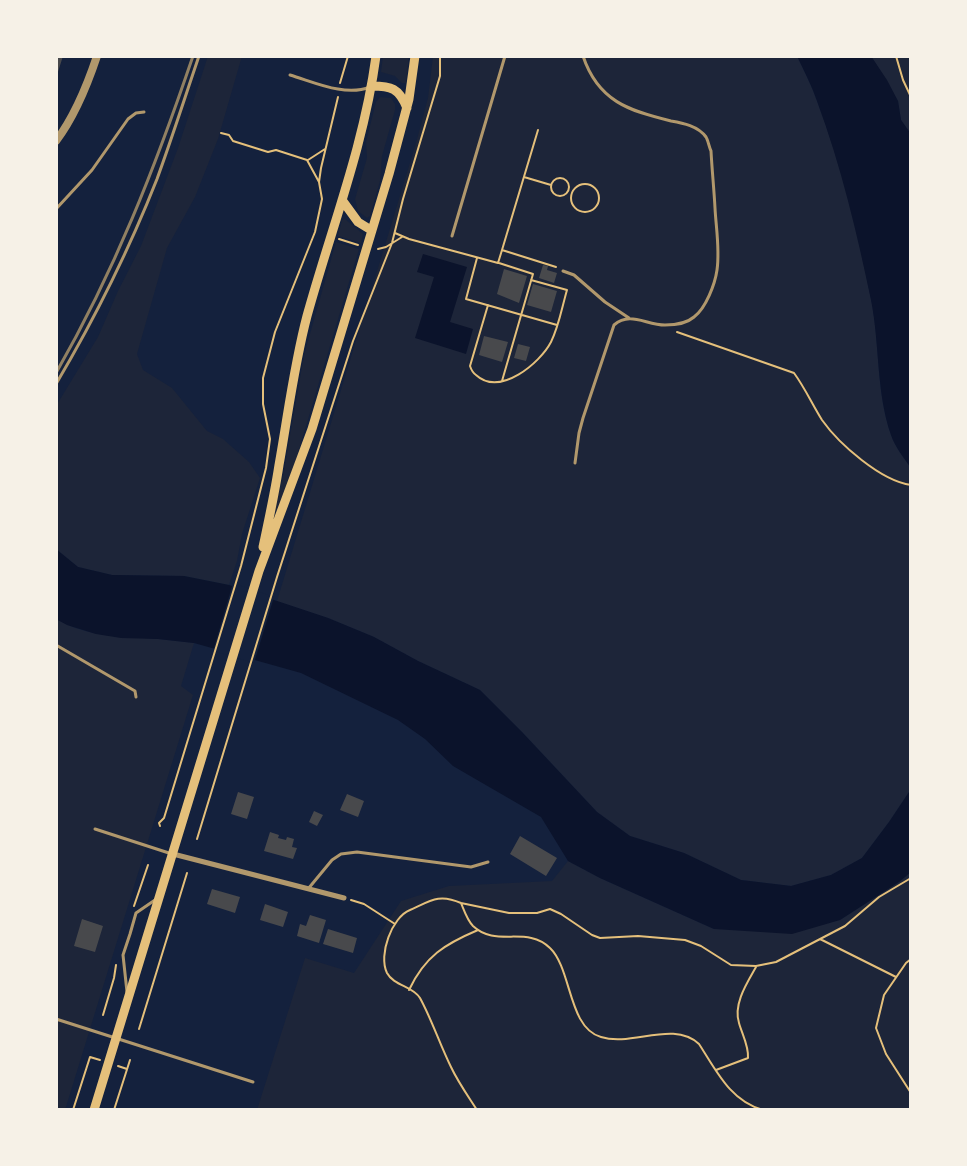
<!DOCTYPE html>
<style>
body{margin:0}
#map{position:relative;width:967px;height:1166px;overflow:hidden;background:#14213d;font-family:Commissioner,sans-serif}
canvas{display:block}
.frame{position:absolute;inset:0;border:58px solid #f6f1e7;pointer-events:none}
</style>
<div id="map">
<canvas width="967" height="1166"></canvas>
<div class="frame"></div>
</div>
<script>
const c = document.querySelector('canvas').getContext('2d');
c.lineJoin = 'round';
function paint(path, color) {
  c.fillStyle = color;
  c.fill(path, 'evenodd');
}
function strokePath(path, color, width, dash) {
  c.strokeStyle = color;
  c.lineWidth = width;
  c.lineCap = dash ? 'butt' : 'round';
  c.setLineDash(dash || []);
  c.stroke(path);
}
paint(new Path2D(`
 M208 56H242L218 139 195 197 167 248 137 354 143 370 172 388 207 431 223 439 249 462 260 478 242 534 237 561 229 585 184 576 112 575 78 567 56 549V406L98 337 118 291 141 246 178 148Z
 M383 56H409L406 83H402L395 76 381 72Z
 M433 56H797C804 71 812 86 817 101 842 167 859 235 872 304 880 348 876 392 891 435 895 447 904 458 911 468V789L889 822 862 858 831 875 791 886 741 880 684 853 630 836 597 812 522 732 480 690 418 661 374 637 328 618 277 601 416 143 428 98Z
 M871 56H911V134L901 120 898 101Z
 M380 97 391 98 395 104V110L382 156 380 181 370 216 367 218 358 211 355 199 367 158 366 142 376 102Z
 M345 219 363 234 361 243 338 236 342 220Z
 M336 242 359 249 294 466 270 528 283 476 304 355Z
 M56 619C90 638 121 636 159 639 170 640 182 642 194 643L181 686 193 695 65 1110H56Z
 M568 861 600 878 714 929 840 920 899 882 911 872V1110H257L305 958 354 973 401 901 449 886 552 881Z`), '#1d2539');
paint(new Path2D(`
 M797 56H871L887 80 898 101 901 120 911 134V468C904 458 895 447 891 435 876 391 880 345 871 300 857 233 841 166 817 101 812 86 804 71 797 56Z
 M423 254 467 267 450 322 473 329 466 354 415 338 434 277 417 272Z
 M56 549 78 567 112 575 184 576 229 585 328 618 374 637 418 661 480 690 522 732 597 812 630 836 684 853 741 880 791 886 831 875 862 858 889 822 911 789V872L899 882 840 920 792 934 714 929 600 878 568 861 541 817 453 766 425 739 398 720 301 673 194 643 158 639 121 638 96 634 67 625 56 619Z`), '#0b132b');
paint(new Path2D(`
 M233 583 274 597 254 663 213 651Z`), '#14213d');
paint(new Path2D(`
 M56 56H63L57 75H56Z
 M543 265 548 266 547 270 557 273 554 283 539 278Z
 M504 269 527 276 519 303 497 294Z
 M533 284 557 291 551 312 527 305Z
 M484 336 508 342 502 362 479 355Z
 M518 344 530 347 526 361 514 358Z
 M238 792 254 797 247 819 231 814Z
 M347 794 364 801 358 817 340 810Z
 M314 811 323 815 317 826 309 822Z
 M270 832 279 835 278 838 286 840 287 837 294 839 292 847 297 848 293 859 264 851Z
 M520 836 557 858 546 876 510 854Z
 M212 889 240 897 235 913 207 904Z
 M265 904 288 912 283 927 260 920Z
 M310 915 326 920 319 943 297 936 300 924 306 926Z
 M82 919 103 926 95 952 74 946Z
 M328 929 357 938 353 953 323 944Z`), '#48494c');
strokePath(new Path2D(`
 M896 56 903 80 911 97
 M340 83 348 56
 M221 133 229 135 233 141 268 152 276 150 307 160 319 182
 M308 160 325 149
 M524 177 551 185
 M551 187a9 9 0 1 1 18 0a9 9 0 1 1-18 0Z
 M571 198a14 14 0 1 1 28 0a14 14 0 1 1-28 0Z
 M395 233 409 239 498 263 502 250 556 267
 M339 239 358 245
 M378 249 386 247 402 237
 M502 250 538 130
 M477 258 466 299 557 325
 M499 263 533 274 502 381
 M488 305 470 366C471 369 473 373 476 375 500 397 540 363 551 342 559 326 562 307 567 290L531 280
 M677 332 794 373C805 388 812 404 822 420 839 444 881 481 911 485
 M160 826 159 823 164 818 241 566 266 468 270 439 263 404V378L275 332 315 232 322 199 319 182 321 168 338 97
 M197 839 277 577 353 341 392 243 403 199 440 76V56
 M351 900 364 904 395 924
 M461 903 509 913H537L550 909 561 914 592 935 600 938 638 936 685 940 701 946 731 965 756 966 776 962 845 926 879 897 911 878
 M134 906 148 865
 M820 939 896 977
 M911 959 906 963 884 995 876 1028 886 1054 911 1093
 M409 990C425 956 445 944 478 930
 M103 1015 114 978 116 965
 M139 1029 187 873
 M118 1066 127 1069
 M716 1070 748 1058C749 1046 742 1034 739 1023 733 1004 747 983 756 967
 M73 1110 90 1057 100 1060
 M114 1110 130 1060
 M477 1110C468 1096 458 1082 451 1067 440 1045 432 1020 420 998 413 986 394 986 387 973 378 955 392 917 410 910 430 901 439 893 461 903 464 910 467 920 473 926 496 948 527 925 550 948 572 969 568 1028 601 1037 632 1047 673 1020 699 1044 716 1070 730 1101 763 1110`), '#e5c07b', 2);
strokePath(new Path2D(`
 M290 75C314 82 345 97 370 87
 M56 209 92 170 128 119 136 113 144 112
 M452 236 505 56
 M563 271 574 275 605 302 629 318
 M56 384C95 318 129 250 157 179 172 138 185 97 199 56
 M575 463 579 433 583 418 614 325C630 311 646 325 665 325 675 325 686 324 694 317 706 308 715 284 717 270 720 249 716 228 715 208 714 189 712 170 711 151 709 147 708 140 706 137 698 126 683 123 671 121 629 111 598 101 583 56
 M56 645 135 691 136 697
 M95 829 172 854
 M308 889 332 860 341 854 357 852 471 867 488 862
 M127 992 123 955 130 934 136 913 155 900
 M56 1019 253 1082`), '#b1986c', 3);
strokePath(new Path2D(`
 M173 854 344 898`), '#b1986c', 5);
strokePath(new Path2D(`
 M56 141C75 116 87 86 97 56`), '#b1986c', 8);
strokePath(new Path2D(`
 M372 86C391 86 399 88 407 108
 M342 200 358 222 371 230
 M263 547C269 519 275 492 279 465 288 415 294 365 307 316 331 229 364 146 376 56
 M94 1110 259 571 312 429 389 174 409 99 415 56`), '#e5c07b', 9);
strokePath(new Path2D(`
 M56 373C115 270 155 168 193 56`), '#918062', 3);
</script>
